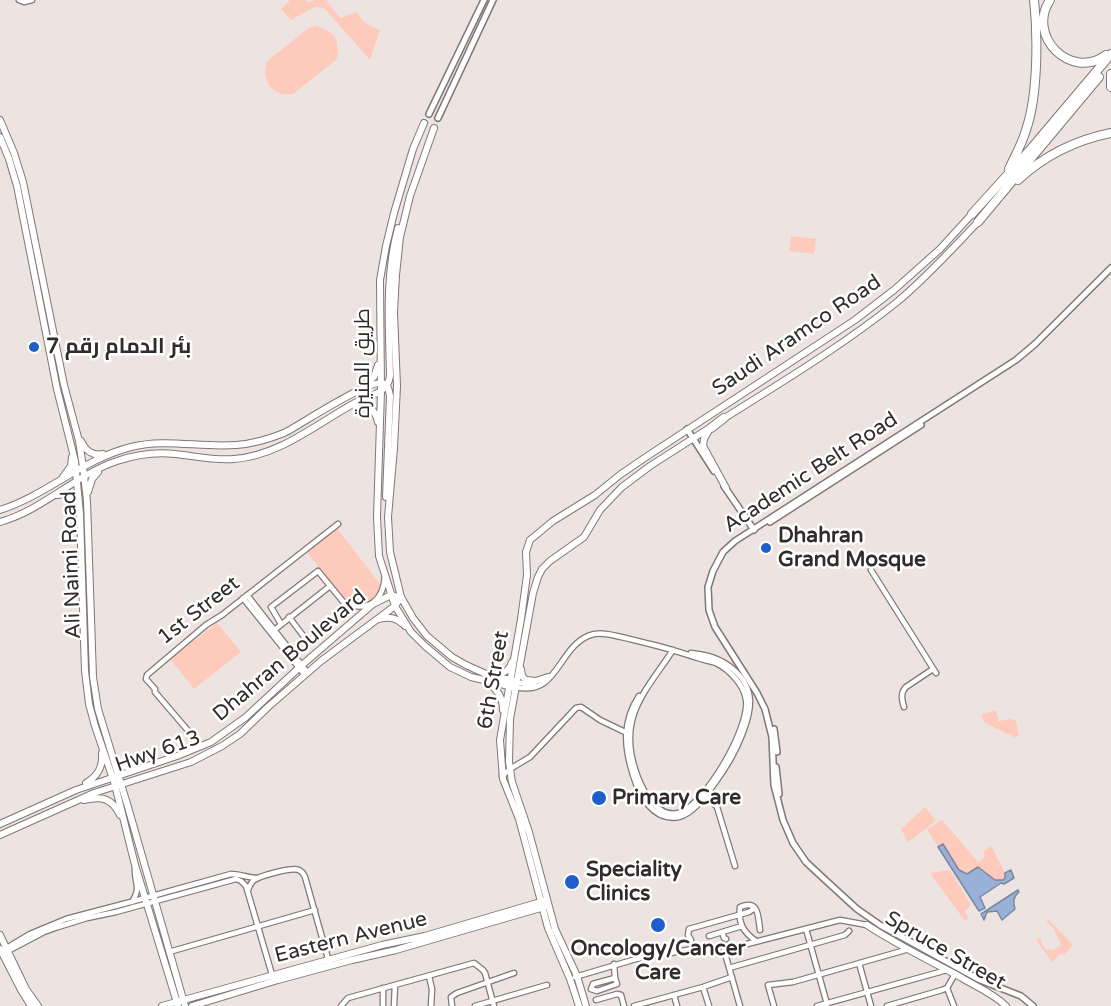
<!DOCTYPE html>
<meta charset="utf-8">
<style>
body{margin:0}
canvas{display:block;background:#ede4e2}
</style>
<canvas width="1111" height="1006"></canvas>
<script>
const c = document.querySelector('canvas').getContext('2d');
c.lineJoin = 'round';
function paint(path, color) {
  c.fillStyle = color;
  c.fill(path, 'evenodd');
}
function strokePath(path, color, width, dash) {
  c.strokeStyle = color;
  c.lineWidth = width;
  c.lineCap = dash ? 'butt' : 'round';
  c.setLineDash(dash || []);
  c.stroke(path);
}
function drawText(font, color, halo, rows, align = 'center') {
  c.font = font + ' "Varela Round",Cairo,sans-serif';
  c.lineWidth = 5;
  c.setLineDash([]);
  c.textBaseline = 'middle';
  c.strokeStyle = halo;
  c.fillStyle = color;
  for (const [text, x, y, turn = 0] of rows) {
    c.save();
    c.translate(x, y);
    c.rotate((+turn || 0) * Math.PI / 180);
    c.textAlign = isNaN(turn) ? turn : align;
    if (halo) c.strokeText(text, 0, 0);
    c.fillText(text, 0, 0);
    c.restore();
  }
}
paint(new Path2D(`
 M290 0H305L309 2 314 0H326L340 18 356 12 365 23 380 30 370 60 324 8 315 7 291 20 281 9Z
 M316 26 325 29 333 34 337 42 338 56 336 60 293 94C273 98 260 80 267 61L310 27Z
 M791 236 816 239 814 254 789 251Z
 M337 528 380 584C378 594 369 605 358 605 354 605 351 604 347 603L307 552Z
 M217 623 241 652 194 689 170 659Z
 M996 710 999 721 1011 719 1016 721 1019 736 1014 737 985 723 981 716 982 714Z
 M925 807 936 821 908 842 901 829Z
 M942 820 978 862 985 857 983 852 991 846 1005 873V878L1003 880H995L978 867 967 874 959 870 943 844 938 847 927 829Z
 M950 870 971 905 965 911 968 918 965 921 930 873Z
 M1048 919 1073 945 1064 955 1061 953 1052 962 1036 940 1039 938 1041 940 1042 944 1046 950 1050 949 1054 951 1056 948 1059 947 1061 944 1053 928 1047 922Z`), '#fecabc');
const water = new Path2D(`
 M943 844 959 870 967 874 978 867 995 880H1003L1005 878V873L1011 870 1014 878 1004 884 1001 883 980 897 985 908 979 911 938 847Z
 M1018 890 1019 892C1013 897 1013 902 1015 909L1002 920 997 911 987 912 984 920 981 914Z`);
paint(water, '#99b0d7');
strokePath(water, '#7988a3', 1.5);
const minor = new Path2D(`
 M19 0 24 2 32 0
 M871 570 936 673
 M247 595 307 672
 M243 598 304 674
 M345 604C369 612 383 601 385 576
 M289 617 308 642 346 611 345 604
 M281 624 271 607 318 571 345 604
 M273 631 330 586
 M517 682 526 684 534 683
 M516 687C557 697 558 649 588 636 594 633 600 633 606 634 621 636 636 641 650 644 667 648 682 653 698 658 704 660 710 661 716 663 730 670 744 685 746 700 750 727 705 806 678 813 665 816 655 807 648 797 642 788 638 779 635 769 618 716 646 691 673 650
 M639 696C622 722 624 747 633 775 639 795 653 822 679 817 694 813 706 795 715 783 726 768 735 753 742 735 752 710 756 689 733 669 720 658 707 655 691 653
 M904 707C902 700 900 693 906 687L933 669
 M196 740 155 692V689L146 679 147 675 206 625 222 615 338 524
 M502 776 510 769 530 757 576 708 581 707 600 720 627 733
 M705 795 717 807 735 866
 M248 890C250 886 250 884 253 881 258 876 292 867 299 870 303 872 303 873 305 877L329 962
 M132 902C142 886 134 884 135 868
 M806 929 827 1004
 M722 932 724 938 726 939
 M709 936 742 926
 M756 941C743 932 738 923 740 907 759 899 758 916 760 930
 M5 949 30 934 66 919 127 903 231 874C240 874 248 878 258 878
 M691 950V940L688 935 689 929 749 912 755 908
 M6 952 44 932 58 927 87 918 116 912 236 879 241 881 246 886 273 978
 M169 952 315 910
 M859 963 871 1006
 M614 964 615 978 617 984 597 991 591 989 593 984 615 978
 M729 968 845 935 849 931
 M429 976 432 989 431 1006
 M575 977 636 959 710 946
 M703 987 709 1006
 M947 988 954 1006
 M674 995 677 1006
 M596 1000 617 994 621 995 624 1006
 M341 1006 348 998 474 963 483 970 485 973 494 1006
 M383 1006V988
 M394 1006 395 985
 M452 1006 451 997 457 993 514 973
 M475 1006 547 985
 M634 1006 703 987 732 977
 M740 1006 724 950 840 920 867 925
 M774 1006 768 985 793 982 909 949
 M817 1006 947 970
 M887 1006 942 990 947 988 955 974`);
const tertiary = new Path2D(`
 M429 114 484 0
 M438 118 493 0
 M687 429 714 471
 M724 486 754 530
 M770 522 921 425
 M774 729 777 752
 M776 767 779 794
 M1033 1006 1021 996 980 980 880 925 857 909 821 876 806 862 793 843 783 820 774 785 772 737 765 709 757 693 715 627 709 610 708 587 713 571 723 552 735 541 1016 360 1035 344 1111 268`);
const secondary = new Path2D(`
 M0 120 14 153 23 182 64 385 79 441 83 467 87 501 93 677 98 709 128 807 185 1006
 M424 123 413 149 394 213 386 246 380 280 381 391 377 517 379 556 395 606 411 632 425 646 450 667 471 677 513 687
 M434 128 410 196 400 237 396 275 394 313 397 386 394 448 388 517 390 552 401 597 413 618 427 636 452 657 466 665 488 675 514 681
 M0 137 9 159 17 186 57 389 75 461 80 514 85 671 89 704 95 726 115 785 135 865 178 1006
 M364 385 374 377 378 365
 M354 405C367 402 375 409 378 422
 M723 419C782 382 842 346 897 302 926 278 952 249 978 222
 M709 430 704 439 703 446 726 488
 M81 441C86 451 92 456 103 454
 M63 477 71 466 72 457
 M88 492 92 479 98 472
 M57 495C67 493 74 497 77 506
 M0 510C47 495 83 459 131 447 166 438 200 448 236 445 252 444 269 439 284 433 299 426 374 375 385 384 389 387 389 392 390 396L386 497
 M0 522C43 510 75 475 117 461 135 455 156 452 175 454 195 456 215 461 234 459 278 456 315 425 353 404 367 396 388 394 390 376 389 326 385 276 398 228
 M379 619C390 616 397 618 405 626
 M521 669 522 676 526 680 536 681 548 677
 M495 674C504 674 509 671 512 662
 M489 683C498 691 503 698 503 710
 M114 760 121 766 134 768
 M86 783C98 776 103 767 102 753
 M84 800C102 796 112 798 120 815
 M0 824 76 790 177 756 211 742 246 717 302 665 373 604 391 595 395 596
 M0 835 94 793 191 762 222 746 240 734 268 707 321 661 395 606 401 597
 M867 925C897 945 931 961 962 978 977 987 994 994 1006 1006
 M0 935 26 989 38 1006
 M0 949 21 990 31 1006
 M162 1006 382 945 425 936 544 901
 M192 1006 278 980 352 960 396 950 544 907
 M579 1006 570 979 548 928 519 819 503 779 500 740 521 619 527 575 526 552 530 540 553 521 595 495 621 474 649 455 855 320 894 290 940 249 972 214
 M586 1006 577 976 555 929 529 832 512 782 509 762 510 719 533 593 538 577 542 569 550 561 584 537 600 510 622 487 650 466 714 425`);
const motorway = new Path2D(`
 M1050 0C1026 36 1071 81 1106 55
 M1111 74V87
 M1009 169C1015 156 1022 144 1026 130 1038 96 1038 36 1034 0
 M1018 180C1044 156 1076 140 1111 133
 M972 214 1029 151 1111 54
 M978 222 1099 77
 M711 428 724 418`);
strokePath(minor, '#807876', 7);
strokePath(tertiary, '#807876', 8);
strokePath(secondary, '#807876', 8);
strokePath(motorway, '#807876', 10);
strokePath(minor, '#fff', 4.5);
strokePath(tertiary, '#fff', 5);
strokePath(secondary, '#fff', 6);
strokePath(motorway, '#fff', 8);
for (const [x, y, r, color] of [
 [34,347,6,"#205eca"],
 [766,548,6,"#205eca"],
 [599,798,8,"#205eca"],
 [572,882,8,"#205eca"],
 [658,925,8,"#205eca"]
]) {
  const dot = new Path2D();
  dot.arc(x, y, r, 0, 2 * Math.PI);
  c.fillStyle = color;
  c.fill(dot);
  strokePath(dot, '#fff', 2);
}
drawText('21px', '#2f2c2b', '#fff', [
 ["Saudi Aramco Road",797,336,-34],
 ["طريق المنيرة",363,363,-90],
 ["Academic Belt Road",811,473,-33],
 ["Ali Naimi Road",72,565,-92],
 ["1st Street",199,611,-38],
 ["Dhahran Boulevard",290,656,-40],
 ["6th Street",494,680,-80],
 ["Hwy 613",158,752,-19],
 ["Eastern Avenue",351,938,-14],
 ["Spruce Street",945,951,30]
]);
drawText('bold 21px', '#2f2c2b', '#fff', [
 ["بئر الدمام رقم 7",46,347],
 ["Dhahran",778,536],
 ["Grand Mosque",778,560],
 ["Primary Care",612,798],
 ["Speciality",586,870],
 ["Clinics",586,894],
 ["Oncology/Cancer",658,949,"center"],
 ["Care",658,973,"center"]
], 'left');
</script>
